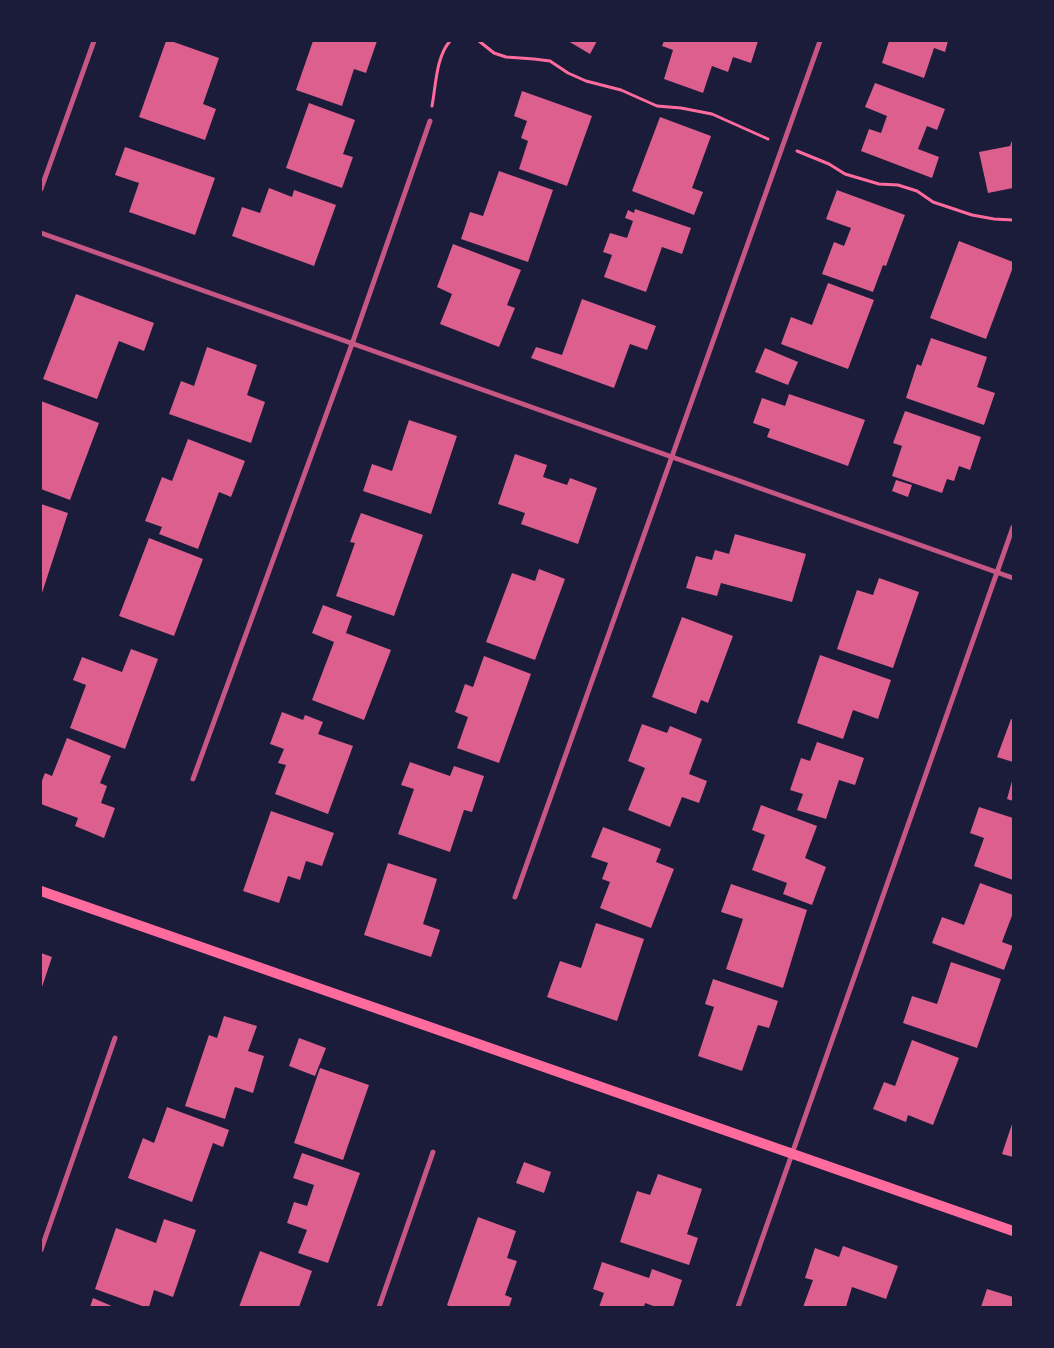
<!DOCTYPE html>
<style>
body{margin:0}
#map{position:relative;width:1054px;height:1348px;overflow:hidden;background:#1b1b3a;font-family:Cabin,sans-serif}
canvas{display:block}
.frame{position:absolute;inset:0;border:42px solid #1b1b3a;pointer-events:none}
</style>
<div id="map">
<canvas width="1054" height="1348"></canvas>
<div class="frame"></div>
</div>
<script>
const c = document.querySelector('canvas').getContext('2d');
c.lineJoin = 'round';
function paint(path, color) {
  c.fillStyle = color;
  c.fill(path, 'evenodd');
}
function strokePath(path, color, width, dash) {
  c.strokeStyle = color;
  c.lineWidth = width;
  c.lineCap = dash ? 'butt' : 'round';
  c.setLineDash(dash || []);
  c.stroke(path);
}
paint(new Path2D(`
 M166 41H171L219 58 203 104 216 109 205 140 139 117Z
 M313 41H377L366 73 354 69 342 106 296 90Z
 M568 41H597L590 54Z
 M664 41H758L751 63 733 57 728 72 712 66 703 93 664 79 673 50 662 46Z
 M889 41H948L945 52 934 48 924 78 882 63Z
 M875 83 945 109 937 130 927 126 918 149 939 157 932 178 861 151 869 129 881 133 887 116 865 107Z
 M522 91 592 116 567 186 519 169 528 141 521 138 527 121 514 116Z
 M309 103 355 120 343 154 353 157 342 188 286 168Z
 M660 117 711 136 692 188 703 192 694 215 632 191Z
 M1013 138V188L988 193 979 152 1010 146Z
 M125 147 215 178 195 235 129 212 139 183 115 175Z
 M499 171 553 190 528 262 461 239 470 212 483 216Z
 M269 188 292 197 294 190 336 205 314 266 232 236 242 207 260 213Z
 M837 190 905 215 886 266 883 265 873 292 822 274 834 242 844 246 851 228 826 219Z
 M635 209 691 228 682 254 662 247 646 292 604 277 612 255 603 252 610 233 627 238 633 221 625 218 628 210 634 213Z
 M959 241 1013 262V267L986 339 930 318Z
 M453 244 521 270 507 305 515 308 499 347 440 324 452 294 437 287Z
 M828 283 874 300 848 369 781 344 791 317 812 325Z
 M76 294 154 323 144 351 119 341 97 399 43 379Z
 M582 299 656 326 647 350 630 344 614 388 531 358 536 347 562 355Z
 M931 338 987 357 977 387 995 393 984 425 906 398 917 364 921 366Z
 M207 347 257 365 247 395 265 402 251 443 169 414 181 381 194 386Z
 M765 348 798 362 788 385 755 372Z
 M789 394 865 420 848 466 767 437 770 429 753 423 762 398 785 406Z
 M41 401 99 423 70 500 41 489Z
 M905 411 981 437 970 470 959 466 954 481 947 479 942 493 892 476 902 446 893 443Z
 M409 420 457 436 431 514 363 491 372 464 392 471Z
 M188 439 245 461 231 497 219 492 198 549 159 534 162 527 145 521 162 477 172 481Z
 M515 454 547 465 543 477 567 485 570 478 597 488 578 544 521 524 525 513 498 504Z
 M896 480 912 485 908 497 892 491Z
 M41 504 68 513 42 593H41Z
 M361 513 423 535 394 616 336 596 355 543 350 542Z
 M735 534 806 554 792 602 721 583 717 596 686 588 696 556 712 560 715 550 729 554Z
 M149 538 203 559 174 636 119 616Z
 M539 569 565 579 535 660 486 642 512 573 535 581Z
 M879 578 919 592 893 668 837 649 857 590 873 595Z
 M323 605 352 616 346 633 391 650 364 720 312 700 334 642 312 633Z
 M682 617 733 636 708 703 701 700 696 714 652 697Z
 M131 649 158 659 125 749 70 728 86 685 73 680 82 657 122 672Z
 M820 655 891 680 878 719 853 710 843 739 797 723Z
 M484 656 531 674 499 763 457 748 468 717 455 712 465 684 473 687Z
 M282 712 303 720 305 715 323 722 318 734 353 746 328 814 275 794 286 765 278 763 284 749 270 744Z
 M1011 719 1013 720V762L997 757Z
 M642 724 667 733 670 726 702 739 689 774 707 781 699 803 682 797 670 827 628 810 645 768 628 761Z
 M67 738 111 756 100 783 107 786 101 803 115 808 104 838 75 826 78 818 41 804V783L45 773 52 776Z
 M817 742 864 758 855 785 839 780 826 819 797 810 803 794 790 790 801 758 810 761Z
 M410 762 450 776 454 766 484 776 472 812 464 810 450 852 398 834 414 789 401 785Z
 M1012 781H1013V801L1007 799Z
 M761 805 817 826 805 858 826 867 812 905 783 894 787 883 752 870 765 835 752 830Z
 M979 807 1013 818V880L974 866 984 838 970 833Z
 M271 811 334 833 322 866 306 861 300 880 288 876 279 903 243 891Z
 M603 827 661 849 656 862 674 869 651 928 600 908 610 882 602 879 608 863 591 857Z
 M388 863 437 879 423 924 440 930 431 957 364 935Z
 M980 883 1013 895V913L1002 942 1013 946 1004 970 932 943 942 917 964 925Z
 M731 884 807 910 783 988 726 969 743 919 721 912Z
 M596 923 644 939 617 1021 547 997 560 961 581 968Z
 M41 953 52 957 42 987H41Z
 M951 962 1001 979 977 1048 903 1023 912 996 937 1004Z
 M713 979 778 1001 769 1028 758 1025 742 1071 698 1056 714 1007 705 1004Z
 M224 1016 257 1026 248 1051 264 1056 253 1093 235 1087 225 1119 185 1106 209 1035 217 1038Z
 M299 1038 326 1048 315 1076 289 1066Z
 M912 1040 959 1058 933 1125 908 1115 906 1122 873 1109 884 1082 895 1086Z
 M320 1068 369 1085 343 1160 294 1143Z
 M167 1107 229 1130 223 1147 213 1143 192 1202 128 1178 143 1138 154 1143Z
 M1012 1124H1013V1157L1002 1154Z
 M302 1153 360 1173 328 1263 298 1253 307 1230 287 1223 294 1202 307 1206 314 1185 293 1178Z
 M524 1162 551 1172 544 1193 516 1183Z
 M658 1174 702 1189 687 1234 698 1238 689 1265 620 1242 637 1191 650 1195Z
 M478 1217 516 1231 507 1258 517 1261 505 1295 512 1298 509 1307H451L447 1305Z
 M164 1219 196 1230 173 1297 154 1290 149 1307H145L95 1289 116 1228 156 1243Z
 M843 1246 898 1266 886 1299 852 1287 846 1307H803L813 1280 805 1278 815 1248 839 1257Z
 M260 1251 312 1271 299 1307H239Z
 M602 1262 649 1278 652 1269 682 1280 673 1307H656L645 1303 644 1307H599L604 1293 593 1289Z
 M987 1289 1013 1297V1307H981Z
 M93 1298 114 1307H90Z`), '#dd5f8e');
strokePath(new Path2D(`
 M479 41 494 53 506 57 534 59 550 61 568 73 586 81 621 90 657 106 681 108 712 114 768 139
 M432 106C436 85 436 57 450 41
 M797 151 829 164 845 174 879 184 898 185 917 191 933 202 972 215 994 219 1013 220`), '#ff6b9d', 3);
strokePath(new Path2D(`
 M41 189 94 41
 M41 233 1013 578
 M193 779 352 344 430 121
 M515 897 820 41
 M41 1250 115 1038
 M379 1307 433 1152
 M738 1307 1013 527`), '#c65784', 5);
strokePath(new Path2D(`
 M41 891 1013 1231`), '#ff6b9d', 10);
</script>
